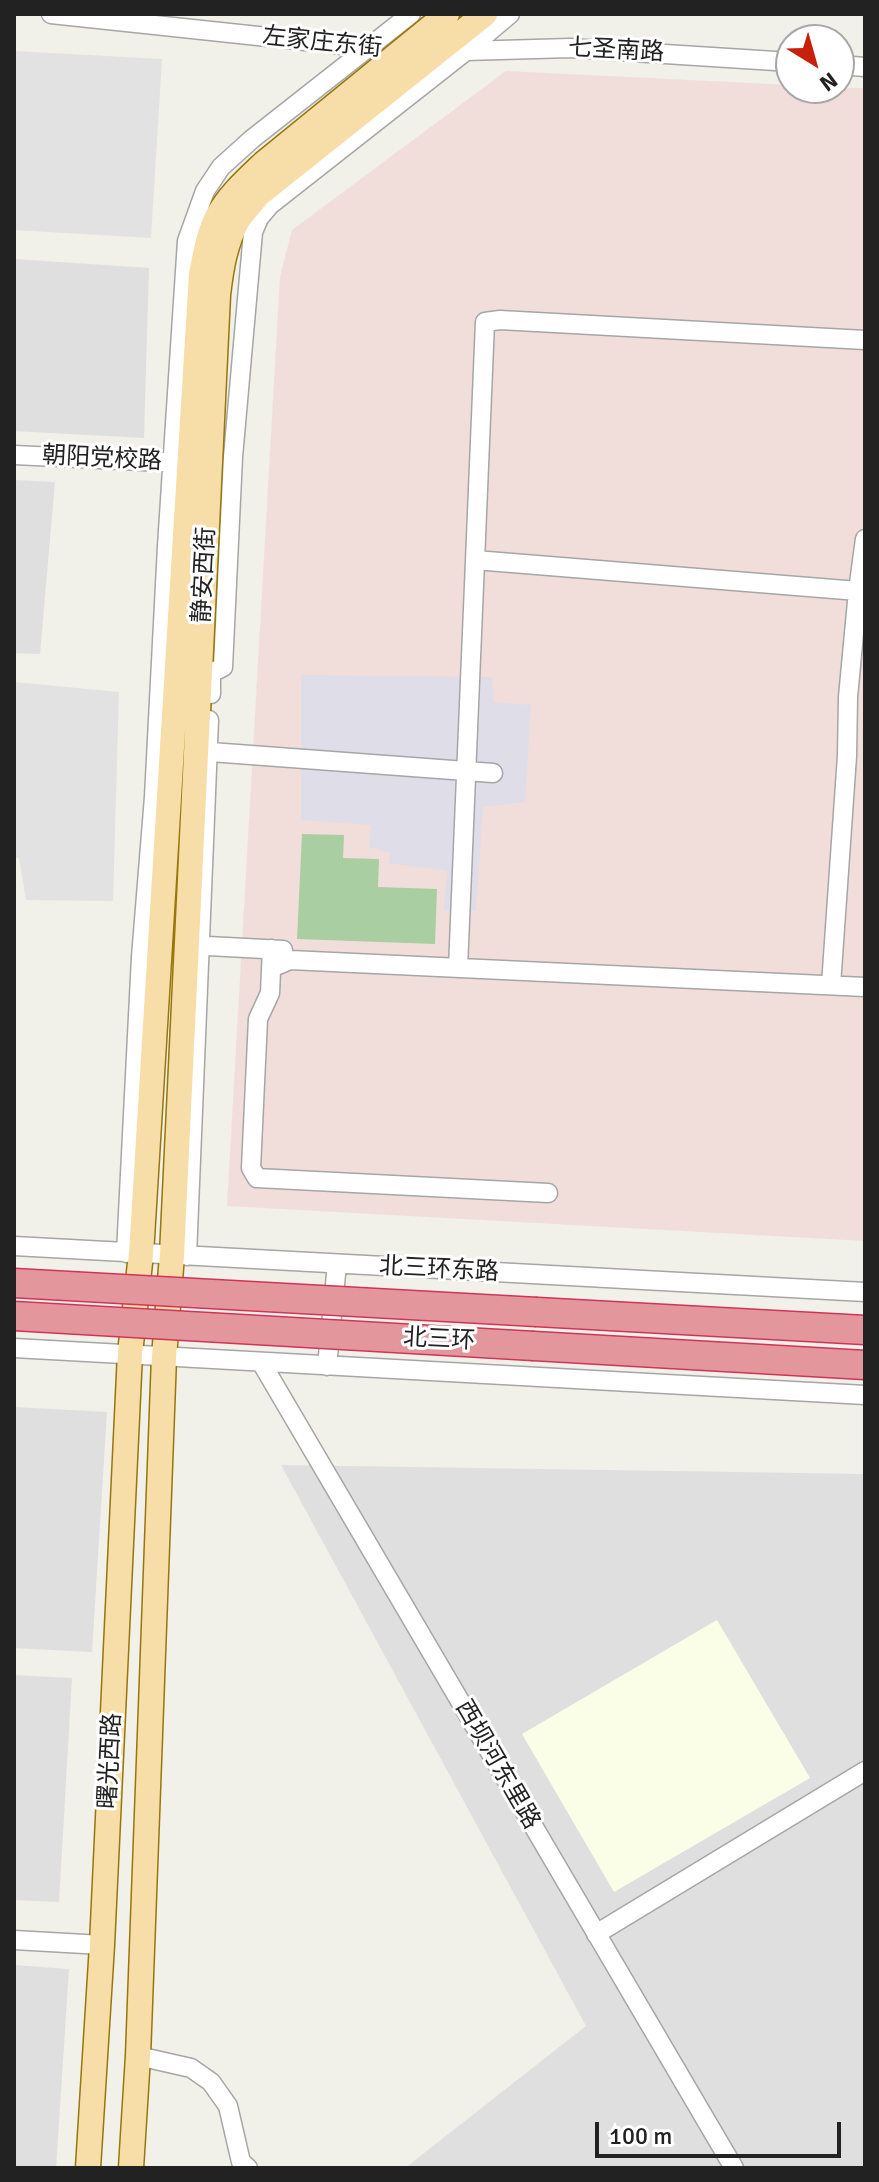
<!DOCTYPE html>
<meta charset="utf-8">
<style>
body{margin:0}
#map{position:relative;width:879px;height:2182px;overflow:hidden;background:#f1f0e9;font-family:Signika,sans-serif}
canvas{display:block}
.frame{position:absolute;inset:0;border:16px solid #222;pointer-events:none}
.north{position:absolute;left:775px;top:24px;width:80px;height:80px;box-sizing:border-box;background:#fff;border:2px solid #a7a7a7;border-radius:50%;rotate:143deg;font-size:22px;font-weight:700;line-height:32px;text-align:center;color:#222}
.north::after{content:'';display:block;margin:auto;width:28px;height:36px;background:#c8200c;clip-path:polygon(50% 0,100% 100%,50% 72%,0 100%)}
.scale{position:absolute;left:595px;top:2122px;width:246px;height:36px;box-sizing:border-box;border:4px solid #222;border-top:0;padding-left:10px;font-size:24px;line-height:28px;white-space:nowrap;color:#222;-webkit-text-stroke:6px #fff;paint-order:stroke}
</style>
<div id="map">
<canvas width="879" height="2182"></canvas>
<div class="frame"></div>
<div class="north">N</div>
<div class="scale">100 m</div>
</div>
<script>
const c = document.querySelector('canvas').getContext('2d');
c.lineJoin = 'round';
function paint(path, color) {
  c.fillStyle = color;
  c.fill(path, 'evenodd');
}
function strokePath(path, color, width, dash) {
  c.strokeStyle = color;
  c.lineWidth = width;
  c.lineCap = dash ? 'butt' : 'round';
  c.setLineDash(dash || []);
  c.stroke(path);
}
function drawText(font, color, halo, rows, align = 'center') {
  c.font = font + ' Signika,"Noto Sans SC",sans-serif';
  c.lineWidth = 6;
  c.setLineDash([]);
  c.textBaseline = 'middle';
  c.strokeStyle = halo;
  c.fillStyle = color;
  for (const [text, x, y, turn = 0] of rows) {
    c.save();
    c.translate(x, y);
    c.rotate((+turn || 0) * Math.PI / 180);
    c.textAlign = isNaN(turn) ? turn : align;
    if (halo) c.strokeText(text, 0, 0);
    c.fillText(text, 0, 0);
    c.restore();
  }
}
paint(new Path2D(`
 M14 259 149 268 144 438 14 431Z
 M14 480 55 482 40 654 14 653Z
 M14 1407 107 1412 92 1652 14 1648Z
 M281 1465 865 1474V2168H405L586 2026Z
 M14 1675 72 1678 59 1902 14 1900Z
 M14 1965 69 1969 56 2168H14Z`), '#e0dfdf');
paint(new Path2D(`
 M506 71 791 85V88H865V1241L227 1206 280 277 292 230Z`), '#f1deda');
paint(new Path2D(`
 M717 1620 810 1778 614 1892 522 1734Z`), '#fbfee6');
paint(new Path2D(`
 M302 834 344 835 343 858 379 859 378 887 437 889 435 944 297 939Z`), '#a9cea1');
paint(new Path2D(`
 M14 51 162 59 151 238 14 230Z
 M14 682 119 692 113 901 26 900 19 858H14Z`), '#e2e2e2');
paint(new Path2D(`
 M301 675 492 677 494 702 531 705 525 802 483 807 476 911H444L447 871 389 863 390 853 369 847 371 825 301 820Z`), '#dfdde7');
const minor = new Path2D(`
 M51 14 371 48
 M465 51 570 48 791 62
 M839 65 865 67
 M14 455 184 463
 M475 560 858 591
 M211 694V673L223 667 233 457 253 232 259 218 270 205 466 51 510 14
 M197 751 493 773
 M189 945 283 950
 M272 949 270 993 258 1019 251 1168 257 1178 548 1193
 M271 968 290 960 865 987
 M458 968 485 322 500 320 865 340
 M831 985 847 756 848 697 858 591 865 539
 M14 1246 865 1292
 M126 1253 141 957 154 797 167 546 187 241 205 191 221 167 252 139 411 14
 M187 1256 209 720
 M14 1348 865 1395
 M261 1362 734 2168
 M327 1366 337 1264
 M596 1934 865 1771
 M14 1940 102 1945
 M138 2056 191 2068 211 2082 228 2106 241 2162 248 2168`);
const major = new Path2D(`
 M88 2168 102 1945 130 1353 141 1254 201 274C205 255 208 234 217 217 228 196 247 179 264 163L447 14
 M131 2168 138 2056 164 1357 172 1255 218 295C221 269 225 243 238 220 244 211 252 203 258 195L485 14`);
const highway = new Path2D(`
 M537 1312 865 1330
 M534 1346 865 1365`);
strokePath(minor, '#a6a6a6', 21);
strokePath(major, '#977709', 27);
strokePath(highway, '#d23459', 31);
strokePath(minor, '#fff', 18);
strokePath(major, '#f7dea9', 24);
strokePath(highway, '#e3979c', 28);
const highwayBridge = new Path2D(`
 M14 1283 537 1312
 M14 1316 534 1346`);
strokePath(highwayBridge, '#d23459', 31, []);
strokePath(highwayBridge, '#e3979c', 28);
drawText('24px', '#222', '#fff', [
 ["左家庄东街",322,43,6],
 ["七圣南路",616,51,3],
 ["朝阳党校路",102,459,3],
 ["静安西街",205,575,-87],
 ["北三环东路",439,1270,3],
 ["北三环",439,1340,3],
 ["曙光西路",111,1761,-87],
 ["西坝河东里路",497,1765,60]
]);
</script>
